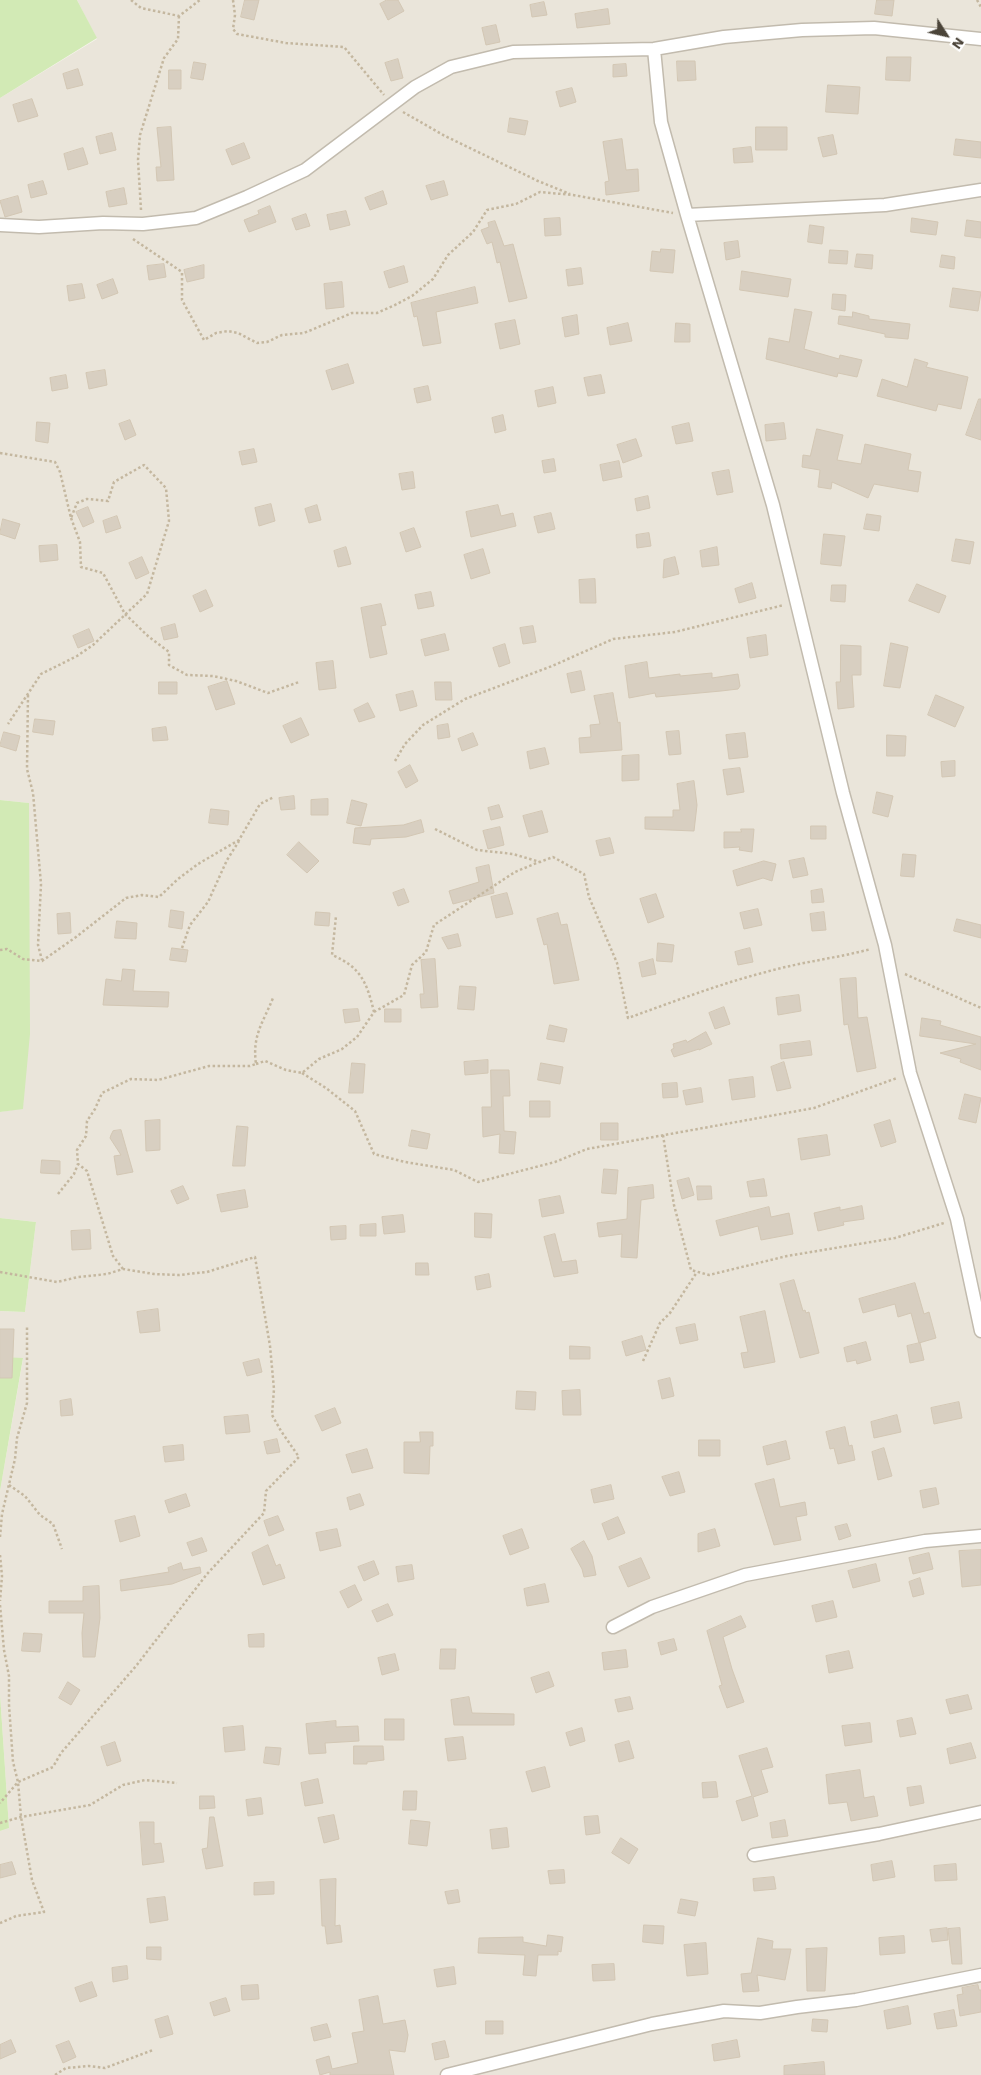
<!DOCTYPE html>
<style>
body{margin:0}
#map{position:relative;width:981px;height:2075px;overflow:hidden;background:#f6f3ec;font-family:"Work Sans",sans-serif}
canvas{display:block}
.north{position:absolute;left:921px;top:10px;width:50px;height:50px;-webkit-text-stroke:4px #fff;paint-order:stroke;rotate:125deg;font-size:14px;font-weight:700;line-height:20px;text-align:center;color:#4b4439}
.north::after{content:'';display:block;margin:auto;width:18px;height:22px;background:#4b4439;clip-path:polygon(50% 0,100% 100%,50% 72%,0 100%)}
</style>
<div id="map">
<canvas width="981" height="2075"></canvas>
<div class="north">N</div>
</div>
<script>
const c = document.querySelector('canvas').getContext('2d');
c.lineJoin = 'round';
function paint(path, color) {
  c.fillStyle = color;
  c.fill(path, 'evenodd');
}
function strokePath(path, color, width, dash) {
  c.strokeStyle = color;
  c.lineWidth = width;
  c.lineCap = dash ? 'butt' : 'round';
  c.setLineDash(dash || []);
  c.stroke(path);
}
paint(new Path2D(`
 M77 0H981V2075H0V1831L9 1828 0 1694V1491L23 1359 0 1357V1311L25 1312 36 1222 0 1218V1112L23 1108 29 803 0 800V98L97 39Z`), '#eae5da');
paint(new Path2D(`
 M0 0H77L97 38 0 98Z
 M0 800 29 803 30 1034 23 1109 0 1112Z
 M0 1218 36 1222 25 1312 0 1311Z
 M0 1357 23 1358 0 1491Z
 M0 1694 9 1828 0 1831Z`), '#d2eab5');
const building = new Path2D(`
 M245 0H259L254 20 241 17Z
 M387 0H398L404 11 388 20 380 4Z
 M877 0H894L892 16 875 14Z
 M544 2 547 15 532 17 530 5Z
 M608 9 610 24 577 28 575 14Z
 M496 25 500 42 486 45 482 28Z
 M887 57H911L910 81 886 80Z
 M398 59 403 78 391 81 385 63Z
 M677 61H695L696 80 678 81Z
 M194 62 206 64 203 80 191 78Z
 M626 64 627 76 613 77V65Z
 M78 69 83 85 67 89 63 74Z
 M169 70H181V89H169Z
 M828 85 860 87 858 114 826 112Z
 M572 88 576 102 560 107 556 92Z
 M32 99 38 116 18 122 13 105Z
 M510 118 528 121 525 135 508 132Z
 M171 127 174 180 157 181 156 167H161L157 128Z
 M756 127H787V150H756Z
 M112 133 116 150 100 154 96 137Z
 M833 135 837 154 823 157 818 138Z
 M622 139 626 170 638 169 639 191 606 195 605 182 609 181 603 142Z
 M956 139 981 142V158L954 155Z
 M244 143 250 158 232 165 226 150Z
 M751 147 753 162 734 163 733 149Z
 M83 148 88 164 68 170 64 154Z
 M43 181 47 194 31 198 28 185Z
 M444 181 448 195 431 200 426 186Z
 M124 188 127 204 109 207 106 192Z
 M383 191 387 204 370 210 365 198Z
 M18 196 22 212 5 217 0 201Z
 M270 206 276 222 249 232 244 220 259 214 258 211Z
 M346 211 350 225 330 230 327 215Z
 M306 214 310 226 296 230 292 219Z
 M560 218 561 235 545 236 544 219Z
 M912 218 938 222 936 235 911 232Z
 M967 220 981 222V238L965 236Z
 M495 221 504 246 513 244 527 298 509 302 500 262 497 263 492 242 487 244 481 230 489 227 488 223Z
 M810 225 824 227 822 244 808 242Z
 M738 241 740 257 726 260 724 243Z
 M661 249 675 250 673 273 650 271 652 251 660 252Z
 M830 250 848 251 847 264 829 263Z
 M857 254 873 255 872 269 855 267Z
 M942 255 955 257 954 269 940 267Z
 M164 264 166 277 149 280 147 266Z
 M204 265V278L187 282 184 270Z
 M404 266 408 282 389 288 384 272Z
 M581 268 583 284 568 286 566 270Z
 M742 271 791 279 788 297 740 290Z
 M113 279 118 293 102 299 97 285Z
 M342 282 344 307 326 309 324 284Z
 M82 284 85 298 69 301 67 286Z
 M475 287 478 303 436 312 441 343 423 346 417 316 414 317 411 303Z
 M953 288 981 292 978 311 950 307Z
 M833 294 846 295 845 311 832 309Z
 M795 309 812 312 804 349 839 359 840 355 862 360 857 377 838 373 837 377 766 359 769 338 789 342Z
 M853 312 869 316V319L910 324 908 339 885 337V334L838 324 839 316 852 317Z
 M577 315 579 334 565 337 562 318Z
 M515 320 520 344 500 349 495 324Z
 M628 323 632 341 610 345 607 328Z
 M676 323 690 324V342H675Z
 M915 359 928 363 926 367 968 377 961 409 938 404 936 411 877 396 882 379 907 387Z
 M348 364 354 383 332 390 326 371Z
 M105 370 107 385 89 389 86 373Z
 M66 375 68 388 52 391 50 378Z
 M601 375 605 393 588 396 584 378Z
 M428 386 431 400 417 403 414 389Z
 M553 387 556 403 538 407 535 391Z
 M979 399H981V440L966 435Z
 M503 415 506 430 495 433 492 418Z
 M130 420 136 435 125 440 119 424Z
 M37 422 50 423 48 443 36 441Z
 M689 423 693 441 676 444 672 427Z
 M784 423 786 439 766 441 765 425Z
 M817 429 843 435 837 460 861 464 865 444 911 454 908 470 921 472 918 492 874 484 868 498 832 482 831 489 818 487 820 470 802 467 803 455 810 456Z
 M636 439 642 456 623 463 617 445Z
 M254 449 257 462 242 465 239 452Z
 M554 459 556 471 544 473 542 461Z
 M619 461 622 477 603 481 600 465Z
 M729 470 733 492 717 495 712 473Z
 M413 472 415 488 402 490 399 474Z
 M648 496 650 508 637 511 635 499Z
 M271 504 275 521 259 526 255 508Z
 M317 505 321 520 309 523 305 509Z
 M498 505 501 516 513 513 516 526 471 537 466 512Z
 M88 507 94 522 83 527 76 512Z
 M551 513 555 529 538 533 534 517Z
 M867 514 881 516 879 531 864 529Z
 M117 516 121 528 106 533 103 521Z
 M3 519 20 524 15 539 0 534Z
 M414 528 421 547 406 552 400 533Z
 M649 533 651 546 637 548 636 535Z
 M824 534 845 536 841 566 821 564Z
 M956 539 974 542 970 564 952 561Z
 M57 545 58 560 40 562 39 546Z
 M346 547 351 564 338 567 334 551Z
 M717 547 719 565 702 567 700 551Z
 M483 549 490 573 471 579 464 555Z
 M142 557 149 573 136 579 129 563Z
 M675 557 679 574 663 578 664 560Z
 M595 579 596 603H580L579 580Z
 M752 583 756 598 739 603 735 589Z
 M917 584 946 596 939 613 909 601Z
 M832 585H846L845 602 831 601Z
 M206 590 213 606 200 612 193 596Z
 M431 592 434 606 418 609 415 595Z
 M381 604 386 625 381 626 387 654 370 658 361 608Z
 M175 624 178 637 164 640 161 628Z
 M533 626 536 642 523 644 520 628Z
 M89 629 94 641 78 648 73 636Z
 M445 634 449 650 425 656 421 640Z
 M766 635 768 655 750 658 747 638Z
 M891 643 908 647 900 688 884 686Z
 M505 644 510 663 499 667 493 648Z
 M841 645 861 646V675H852L854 707 838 709 836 682H840Z
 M333 661 336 688 319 690 316 663Z
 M647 662 649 678 680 674V676L712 673V678L738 674 740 686 738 689 721 691 656 697 655 693 629 698 625 666Z
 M581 671 585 690 571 693 567 674Z
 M227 681 235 704 216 710 208 687Z
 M159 682H177V694H159Z
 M435 682H451L452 700H436Z
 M413 691 417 706 400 711 396 695Z
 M613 693 618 723 620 722 622 750 580 753 579 738 591 737 590 725 600 724 594 696Z
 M936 695 964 707 955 727 928 715Z
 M368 703 375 717 359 722 354 710Z
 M301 718 309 735 291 743 283 726Z
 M35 719 55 721 53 735 33 732Z
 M448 724 450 737 438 739 437 726Z
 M166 727 168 740 153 741 152 729Z
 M679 731 681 754 669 755 666 732Z
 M4 732 20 736 16 751 0 746Z
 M473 733 478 745 462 751 458 739Z
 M745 733 748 757 729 759 726 735Z
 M887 735 906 736 905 756H887Z
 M545 748 549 764 530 769 527 752Z
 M639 755V780L622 781V756Z
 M955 761V776L942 777 941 762Z
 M410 765 418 781 406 788 398 772Z
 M740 768 744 792 727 795 723 770Z
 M694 781 697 805 694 831 645 829V817H673V810H680L677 784Z
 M877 792 893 796 888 817 873 813Z
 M294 796 295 809 281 810 279 798Z
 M328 799V815H311V800Z
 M352 800 367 804 361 826 347 823Z
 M499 805 503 817 491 820 488 808Z
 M211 809 229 811 228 825 209 823Z
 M542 811 548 832 529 837 523 816Z
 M421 820 424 832 406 837 371 839 370 845 353 843 355 828 403 825Z
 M811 826H826V839H811Z
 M500 827 504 845 488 849 483 831Z
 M741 829H754L752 852 739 850 740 847 724 848V832H741Z
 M610 838 614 853 600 856 596 841Z
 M299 842 319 861 307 873 287 855Z
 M903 854 916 855 914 877 901 876Z
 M804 858 808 875 793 878 789 861Z
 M764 861 776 864 772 881 763 878 737 886 733 871Z
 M489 865 494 893 453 904 449 891 479 882 476 868Z
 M404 889 409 902 398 906 393 893Z
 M822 889 824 902 812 903 811 891Z
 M507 893 513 914 496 918 491 897Z
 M656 894 664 917 648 923 640 899Z
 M758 909 762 925 744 929 740 913Z
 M171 910 184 912 182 929 169 927Z
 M316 912 330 913 329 926 315 925Z
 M824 912 826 930 812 931 810 914Z
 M70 913 71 933 58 934 57 914Z
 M558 913 561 925 567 924 579 980 554 984 547 944 544 945 537 919Z
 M957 919 981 925V938L954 931Z
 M117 921 137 923 136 939 115 938Z
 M458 934 461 946 448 949 442 938Z
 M658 943 674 945 672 962 657 961Z
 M172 948 188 950 186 962 170 960Z
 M750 948 753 962 738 965 735 952Z
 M435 959 438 1007 421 1008 420 994H424L421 960Z
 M653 959 656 974 642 977 639 963Z
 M123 969 135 970 133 991 169 992 168 1007 103 1005 106 979 121 981Z
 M856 978 858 1018 867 1017 876 1068 857 1072 848 1024 844 1025 840 979Z
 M460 986 476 987 474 1010 458 1009Z
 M799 995 801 1011 778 1015 776 998Z
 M724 1007 730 1024 715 1029 709 1013Z
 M358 1009 360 1021 345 1023 343 1010Z
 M385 1009H401V1022H385Z
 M922 1018 941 1021 940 1025 981 1037V1070L960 1062 961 1059 940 1053 976 1044 920 1036Z
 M550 1025 567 1029 564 1042 547 1039Z
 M706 1032 712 1044 699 1050V1049L674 1057 671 1050 674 1048 673 1044 686 1040 687 1042Z
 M810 1041 812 1055 781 1059 780 1045Z
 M488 1060V1073L465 1075 464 1062Z
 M784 1062 791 1088 777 1091 771 1067Z
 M352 1063 365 1064 363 1093H349Z
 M541 1063 563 1067 560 1084 538 1080Z
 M491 1070H509L510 1096H503L504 1131 516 1132 514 1154 499 1153 500 1134 483 1137 482 1107H491Z
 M753 1077 755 1097 732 1100 729 1080Z
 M677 1083 678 1097 663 1098 662 1084Z
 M701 1088 703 1102 686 1105 683 1091Z
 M965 1094 981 1098 976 1123 959 1119Z
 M530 1101H550V1117H530Z
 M160 1120V1150L146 1151 145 1121Z
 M890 1120 896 1142 881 1147 874 1125Z
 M601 1123H618V1140H601Z
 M237 1126 248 1127 245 1166H233Z
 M121 1130 133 1172 117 1175 114 1156 121 1155 110 1138 111 1135 113 1131Z
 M412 1130 430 1134 427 1149 409 1146Z
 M827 1135 830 1155 801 1160 798 1139Z
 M42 1160 60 1161V1174L41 1173Z
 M604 1169 618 1170 616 1194 602 1193Z
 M689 1178 694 1195 682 1199 677 1181Z
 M764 1179 767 1196 750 1197 747 1182Z
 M653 1185 654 1198 641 1200 637 1258 621 1257 622 1234 599 1237 597 1223 627 1219 628 1188Z
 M183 1186 189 1199 177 1204 171 1191Z
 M697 1186H711L712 1199 698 1200Z
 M245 1190 248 1207 221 1212 217 1195Z
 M560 1196 564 1213 542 1217 539 1200Z
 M862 1206 864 1219 843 1222 844 1225 818 1231 814 1213 840 1207V1210Z
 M769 1207 771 1217 789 1213 793 1234 761 1240 758 1226 720 1236 716 1221Z
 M475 1213 492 1214 491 1238 475 1237Z
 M403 1215 405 1232 384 1234 382 1217Z
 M376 1224V1236H360V1225Z
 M346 1226V1239L331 1240 330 1227Z
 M90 1230 91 1249 72 1250 71 1231Z
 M555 1234 562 1262 576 1260 578 1273 554 1277 544 1237Z
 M416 1263H428L429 1275H416Z
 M489 1274 491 1287 477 1290 475 1277Z
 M794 1280 803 1311 805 1310 806 1313 809 1312 819 1353 800 1358 780 1284Z
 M915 1283 924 1314 929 1312 936 1338 919 1343 911 1313 898 1317 895 1304 863 1313 859 1299Z
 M158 1309 160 1331 140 1333 137 1312Z
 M765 1311 775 1362 744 1368 741 1353 748 1352 740 1317Z
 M695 1324 698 1340 680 1344 676 1328Z
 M0 1329H14L12 1378H0Z
 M642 1336 646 1350 626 1356 622 1342Z
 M866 1342 871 1360 857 1364 856 1360 847 1362 844 1348Z
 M920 1343 924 1360 910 1363 907 1346Z
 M570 1346 590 1347V1359H570Z
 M259 1359 262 1372 247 1376 243 1363Z
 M670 1378 674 1396 662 1399 658 1381Z
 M580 1390 581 1415H563L562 1391Z
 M517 1391 536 1392 535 1410 516 1409Z
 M71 1399 73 1415 61 1416 60 1401Z
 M959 1402 962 1418 934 1424 931 1408Z
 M335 1408 341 1423 322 1431 315 1416Z
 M248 1415 250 1432 226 1434 224 1417Z
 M897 1415 901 1432 874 1438 871 1422Z
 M845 1427 849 1446 852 1445 855 1460 838 1464 834 1448 830 1449 826 1432Z
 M420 1432H433V1446H430L429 1474 404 1473V1442H420Z
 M277 1439 280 1452 267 1454 264 1442Z
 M699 1440H720V1456H699Z
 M786 1441 790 1459 767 1465 763 1447Z
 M183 1445 184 1460 165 1462 163 1447Z
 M884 1448 892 1476 878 1480 872 1452Z
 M367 1449 373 1468 352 1473 346 1455Z
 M679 1472 685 1492 670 1496 662 1477Z
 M774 1479 780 1507 805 1502 807 1515 796 1517 801 1540 774 1545 755 1484Z
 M611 1485 614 1499 594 1503 591 1490Z
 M936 1488 939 1504 923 1508 920 1491Z
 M186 1494 190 1506 169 1513 165 1501Z
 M360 1494 364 1505 350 1510 347 1498Z
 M135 1516 140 1536 120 1542 115 1521Z
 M278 1516 284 1530 269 1536 264 1521Z
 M618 1517 625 1533 608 1540 602 1524Z
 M847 1524 851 1536 839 1540 835 1527Z
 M337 1529 341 1546 320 1551 316 1533Z
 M522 1529 529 1548 510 1555 503 1536Z
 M715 1529 720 1546 698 1552V1534Z
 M202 1538 207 1551 192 1556 187 1543Z
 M584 1541 592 1556 596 1575 584 1577 582 1569 571 1549Z
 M268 1545 276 1566 280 1564 285 1578 263 1585 252 1553Z
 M981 1550V1585L962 1587 959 1551Z
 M929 1553 933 1569 913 1574 909 1558Z
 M641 1558 650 1578 628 1587 619 1567Z
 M374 1561 379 1574 364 1581 358 1567Z
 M181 1563 183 1570 200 1567 201 1573 172 1584 121 1591 120 1580 169 1572 168 1568Z
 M876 1564 880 1581 853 1588 848 1571Z
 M412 1565 414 1579 398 1582 396 1567Z
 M920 1578 924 1594 913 1597 909 1582Z
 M545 1584 549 1602 527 1606 524 1589Z
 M355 1585 362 1600 348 1608 340 1592Z
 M99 1586 100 1618 95 1657H83L82 1633 84 1613H49V1601H83V1587Z
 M833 1601 837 1617 816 1622 812 1606Z
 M388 1604 393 1615 377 1622 372 1611Z
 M741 1616 746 1627 723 1637 732 1669 744 1702 727 1708 719 1686 722 1685 707 1631Z
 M24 1633 42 1634 40 1652 22 1651Z
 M264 1634V1647H249L248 1635Z
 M674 1639 677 1650 661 1655 658 1643Z
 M441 1649H456L455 1669H440Z
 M626 1650 628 1667 604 1670 602 1653Z
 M849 1651 853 1668 829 1673 826 1656Z
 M395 1654 399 1670 382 1675 378 1658Z
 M549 1672 554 1686 536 1693 531 1678Z
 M68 1682 80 1690 71 1705 59 1698Z
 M968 1695 972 1709 950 1714 946 1700Z
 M469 1697 472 1713 514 1714V1725H454L451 1700Z
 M630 1697 633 1709 618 1712 615 1700Z
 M912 1718 916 1734 900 1737 897 1721Z
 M385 1719H404V1740H385Z
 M336 1721V1727L358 1726 359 1741 325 1743 326 1753 309 1754 306 1724Z
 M870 1723 872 1742 845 1746 842 1726Z
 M243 1726 245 1750 225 1752 223 1728Z
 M582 1728 585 1741 570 1746 566 1733Z
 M463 1737 466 1759 448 1761 445 1739Z
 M629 1741 634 1758 619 1762 615 1745Z
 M115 1742 121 1761 107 1766 101 1747Z
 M971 1743 976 1758 950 1764 947 1749Z
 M354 1746H383L384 1760 367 1762V1764H354Z
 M266 1747 281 1748 279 1765 264 1763Z
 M767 1748 773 1767 761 1770 768 1792 753 1797 758 1816 742 1821 736 1801 752 1796 739 1756Z
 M545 1767 550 1787 532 1792 526 1772Z
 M860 1770 864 1798 874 1796 878 1816 851 1821 847 1802 829 1804 826 1775Z
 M318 1779 323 1803 305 1806 301 1783Z
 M716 1782 718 1797 703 1798 702 1783Z
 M921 1786 924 1803 910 1806 907 1788Z
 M404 1791H417L416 1810H403Z
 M200 1796H214L215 1808 200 1809Z
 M261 1798 263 1814 248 1816 246 1800Z
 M334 1815 339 1839 324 1843 318 1818Z
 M598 1816 600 1833 586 1835 584 1817Z
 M210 1817H214L223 1866 206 1869 202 1849 207 1848Z
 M411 1820 430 1822 427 1846 409 1844Z
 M785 1820 788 1836 772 1838 770 1823Z
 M140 1822H154V1844L161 1843 164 1862 143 1865Z
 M507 1828 509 1847 492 1849 490 1830Z
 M621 1838 638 1849 629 1864 612 1853Z
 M892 1861 895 1877 873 1881 871 1865Z
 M12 1862 16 1874 0 1878V1865Z
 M956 1864 957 1880 935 1881 934 1866Z
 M564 1870 565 1883 550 1884 548 1871Z
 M774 1877 776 1889 754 1891 753 1879Z
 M336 1879 335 1926 340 1925 342 1942 327 1944 325 1926H322L320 1880Z
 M274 1882V1894L254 1895V1883Z
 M458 1890 460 1902 448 1904 445 1892Z
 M165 1897 168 1920 150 1923 147 1899Z
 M681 1899 698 1902 695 1916 678 1913Z
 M644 1925 664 1926 663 1944 643 1942Z
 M947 1928 948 1940 932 1942 930 1930Z
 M960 1928 962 1964H952L948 1929Z
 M548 1935 563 1937 561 1952 558 1951V1955H538L536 1976 523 1975 525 1955 478 1953 479 1938 523 1937V1942L546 1946Z
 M904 1936 905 1953 880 1955 879 1938Z
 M758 1938 773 1941 772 1949H791L785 1980 757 1975 759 1991 743 1992 741 1974 751 1973Z
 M706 1943 708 1974 687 1976 684 1945Z
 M147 1947H161V1960L147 1959Z
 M827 1948 825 1991H807L806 1949Z
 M614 1964 615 1980 593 1981 592 1965Z
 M127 1966 128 1979 113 1982 112 1968Z
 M454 1967 456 1984 437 1987 434 1970Z
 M92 1982 97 1996 80 2002 75 1988Z
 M258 1985 259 1999 242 2000 241 1986Z
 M978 1985 979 1990H981V2012L960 2016 957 1995 963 1994 962 1988Z
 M378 1996 383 2024 405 2020 408 2035 405 2052 389 2050 394 2075H330V2072L320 2075 316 2060 329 2056 332 2069 358 2063 352 2033 364 2031 359 2000Z
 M226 1998 230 2011 214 2016 210 2003Z
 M908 2006 911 2024 887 2029 884 2011Z
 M954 2010 957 2026 937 2029 934 2014Z
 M168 2016 173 2034 160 2038 155 2020Z
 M813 2019 828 2020 827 2032 812 2031Z
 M486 2021H503V2034H486Z
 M327 2024 331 2037 314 2041 311 2028Z
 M11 2040 16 2052 0 2059V2045Z
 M737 2040 740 2057 714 2061 712 2045Z
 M69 2041 76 2057 63 2063 56 2046Z
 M445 2041 449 2057 435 2060 432 2044Z
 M824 2062 825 2075H784V2066Z`);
paint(building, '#d8cfc1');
strokePath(building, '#d3c7b4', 1);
const street = new Path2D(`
 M654 49 661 122 687 215 773 505 843 793 885 945 910 1073 957 1219 981 1331
 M687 215 885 205 981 190
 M0 225 39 227 103 223 143 224 196 218 247 197 305 170 415 87 451 67 513 52 654 49 724 37 802 30 874 28 981 39
 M613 1627 652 1607 745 1575 925 1541 981 1536
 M754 1855 879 1834 981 1812
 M447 2075 652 2024 724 2011 760 2013 797 2007 856 2000 981 1975`);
strokePath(street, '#c2bbae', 15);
strokePath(new Path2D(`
 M131 0 141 8 179 16 200 0
 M233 0 235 15 233 29 237 34 286 43 344 47 384 95
 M977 0 981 7
 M403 112 445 136 538 181 570 194
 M141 210 138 160 140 135 164 58 178 39 179 16
 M133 239 182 272V300L204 340 216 333 228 331 238 333 257 343 267 342 282 335 304 333 352 313H377L395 305 412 296 433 279 448 255 473 232 487 210 516 204 540 192 573 195 673 213
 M0 453 55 462 60 472 71 518 77 503 87 499 108 501 114 482 144 465 166 488 169 521 147 594 93 645 77 656 41 674 8 724
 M71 518 80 542 81 567 103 573 125 614 149 637 169 652V665L187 675 213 676 236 681 268 693 299 682
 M28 695 27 769 33 793 41 884 38 945 42 960
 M395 761 405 744 423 725 465 699 552 666 613 639 675 632 784 605
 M435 829 477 850 513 854 540 862 553 857 584 874 589 897 617 963 628 1018C673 1002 719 984 766 972 801 962 837 958 871 949
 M182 948 190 925 208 902 227 860 239 841
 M0 950 7 949 23 959 42 961 76 937 126 898 142 895 159 897 178 879 198 864 239 840 260 804 274 797
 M905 974 981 1008
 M374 1012 404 995 412 965 426 952 434 925 515 872 539 862
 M256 1064 265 1061 286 1070 302 1073 319 1059 342 1049 357 1037 374 1012C367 983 361 967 332 955L336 916
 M302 1073 326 1088 355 1111 374 1154 405 1162 454 1170 478 1182 555 1162 587 1149 814 1108 897 1078
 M663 1135 674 1205 691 1270 709 1275 787 1256 895 1238 944 1223
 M58 1194 74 1174 78 1164
 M123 1269 113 1256 87 1171 78 1164 77 1150 86 1136 87 1121 95 1109 102 1093 131 1079 158 1080 209 1066H250L256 1064C252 1035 263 1023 273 998
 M0 1272 57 1282 78 1277 107 1274 123 1269 154 1274 179 1275 207 1272 255 1257 270 1346 274 1389 272 1415 281 1431 299 1457 266 1491 264 1513 207 1574 136 1666 61 1753 53 1767 18 1782 0 1803
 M643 1361 660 1323 670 1313 697 1272
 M9 1485 25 1496 40 1515 53 1524 62 1549
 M0 1537 2 1514 15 1459 17 1438 27 1403V1326
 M0 1555 2 1576 0 1601
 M0 1605 4 1650 9 1676V1705L13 1762 18 1782 21 1817 32 1880 44 1912 16 1916 0 1923
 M0 1823 21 1817 90 1805 123 1785 145 1780 177 1783
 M55 2075 66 2068 89 2066 105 2068 153 2050`), '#c4b79f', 2.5, [2.5, 2.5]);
strokePath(street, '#fff', 12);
</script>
